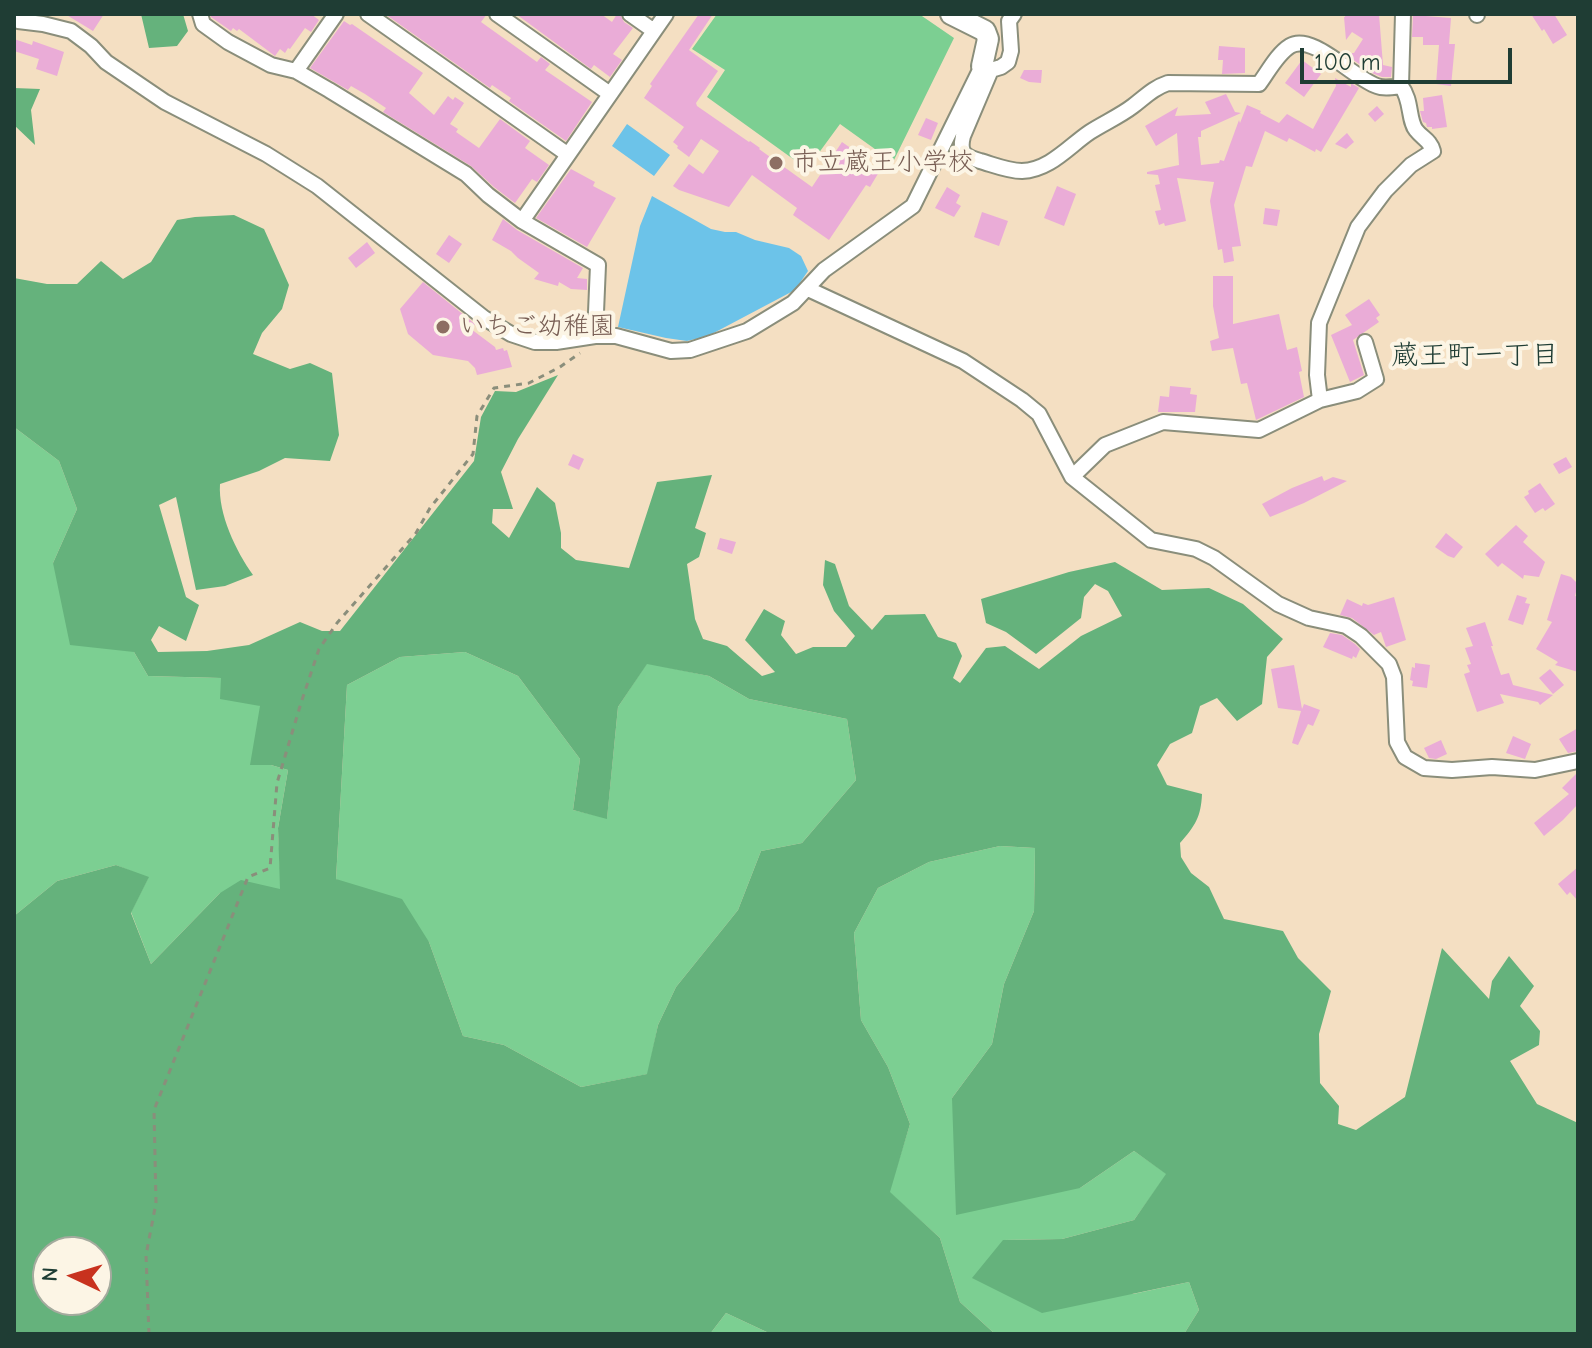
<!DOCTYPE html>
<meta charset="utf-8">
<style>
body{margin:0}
#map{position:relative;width:1592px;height:1348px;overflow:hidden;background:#f4dfc2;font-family:"Comic Neue",sans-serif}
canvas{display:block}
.frame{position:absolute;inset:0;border:16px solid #1f3d34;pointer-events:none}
.north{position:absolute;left:32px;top:1236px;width:80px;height:80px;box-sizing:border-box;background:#fcf5e5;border:2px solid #a4ab9e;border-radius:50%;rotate:274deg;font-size:22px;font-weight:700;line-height:32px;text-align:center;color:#1f3d34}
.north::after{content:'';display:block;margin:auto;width:28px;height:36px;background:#c8321e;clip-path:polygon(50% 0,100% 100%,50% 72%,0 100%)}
.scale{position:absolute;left:1300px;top:48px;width:212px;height:36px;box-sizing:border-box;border:4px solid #1f3d34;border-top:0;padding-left:10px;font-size:24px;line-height:28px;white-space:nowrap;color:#1f3d34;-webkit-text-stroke:6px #fcf5e5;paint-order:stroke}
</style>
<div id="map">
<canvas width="1592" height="1348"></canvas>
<div class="frame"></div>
<div class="north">N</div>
<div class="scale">100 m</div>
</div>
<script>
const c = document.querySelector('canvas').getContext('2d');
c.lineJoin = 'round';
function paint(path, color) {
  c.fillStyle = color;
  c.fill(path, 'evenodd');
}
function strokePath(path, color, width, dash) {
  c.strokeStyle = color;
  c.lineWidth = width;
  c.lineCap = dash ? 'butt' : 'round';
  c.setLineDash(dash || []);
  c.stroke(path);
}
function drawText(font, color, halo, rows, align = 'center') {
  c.font = font + ' "Comic Neue","Klee One",sans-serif';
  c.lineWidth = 8;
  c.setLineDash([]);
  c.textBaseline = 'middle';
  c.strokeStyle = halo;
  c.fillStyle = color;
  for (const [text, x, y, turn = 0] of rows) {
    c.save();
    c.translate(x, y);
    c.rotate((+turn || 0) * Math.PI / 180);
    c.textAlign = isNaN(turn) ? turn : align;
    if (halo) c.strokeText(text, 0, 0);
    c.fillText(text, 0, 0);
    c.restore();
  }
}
paint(new Path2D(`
 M717 14H919L954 38 893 162 840 124 807 169 707 97 725 70 692 49Z
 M14 427 59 461 77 509 53 563 134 652 148 676 221 678 260 706 271 765 288 770 278 828 281 889 220 893 151 964 131 912 148 878 116 865 57 881 14 916Z
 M465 652 518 676 580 759 573 810 607 818 618 707 647 663 709 676 749 699 847 719 856 780 802 843 761 851 738 910 676 987 658 1025 648 1074 581 1087 504 1045 463 1036 429 942 336 879 347 685 400 657Z
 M1000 846 1035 848 1034 911 1004 984 992 1044 952 1098 1080 1188 1134 1151 1167 1174 1134 1220 1062 1239 1004 1240 1133 1294 1189 1282 1199 1310 1184 1334H995L960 1302 940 1238 889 1192 910 1124 888 1067 861 1020 854 933 878 888 929 862Z
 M726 1313 771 1334H710Z`), '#7ccf92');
paint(new Path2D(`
 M141 14H183L188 31 177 46 149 48Z
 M14 88 40 89 31 110 35 145 14 125Z
 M234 215 264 229 289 285 282 309 262 333 253 354 290 369 310 363 332 373 339 435 330 461 285 458 259 471 220 484C218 514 236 551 253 575L225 586 196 590 176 497 159 505 186 597 199 605 186 641 159 626 151 640 158 652 207 651 249 645 300 622 322 631H340L474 461 481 417 495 391 516 392 558 375 518 439 501 472 513 509H493L492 523 509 538 537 487 555 503 561 533V548L576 560 629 568 657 482 712 475 695 528 706 533 699 557 687 564 695 619 703 639 727 646 762 676 775 672 745 640 764 609 785 621 781 635 796 654 813 647H846L855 636 834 611 823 585 825 560 835 564 849 606 872 630 885 615 925 614 938 637 956 643 962 656 953 678 960 683 986 648 1005 646 1039 669 1081 636 1122 616 1108 591 1095 584 1084 597 1081 618 1036 654 1006 632 986 623 981 599 1069 572 1115 562 1162 590 1209 588 1243 604 1283 639 1267 657 1262 704 1237 721 1217 698 1200 706 1192 733 1170 744 1157 765 1167 785 1202 794C1201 817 1195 826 1180 843L1181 857 1191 873 1209 887 1224 919 1283 931 1298 958 1331 991 1319 1034 1320 1083 1339 1106 1338 1124 1356 1130 1405 1097 1442 948 1489 999 1492 981 1509 956 1534 986 1520 1006 1540 1031 1539 1045 1510 1061 1537 1104 1578 1123V1334H1184L1199 1310 1189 1282 1042 1313 972 1278 1003 1240 1062 1239 1134 1220 1166 1174 1134 1151 1080 1188 956 1215 952 1098 992 1044 1004 984 1034 911 1035 848 1000 846 929 862 878 888 854 933 861 1020 888 1067 910 1124 890 1192 940 1238 960 1302 995 1334H771L726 1313 710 1334H14V916L57 881 116 865 149 877 131 913 151 964 220 893 241 880 280 889 278 828 288 770 271 765H250L260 706 220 699 221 678 148 676 134 652 70 645 53 563 77 509 59 461 14 427V278L47 284H77L101 261 123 279 151 262 177 220 195 217ZM465 652 518 676 580 759 573 810 607 819 618 707 647 664 709 676 749 699 847 719 856 780 802 843 761 851 738 910 676 987 658 1025 647 1074 581 1087 504 1045 463 1036 429 942 402 899 336 879 347 685 400 657ZM48 1252H96V1300H48Z`), '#65b27c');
paint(new Path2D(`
 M627 124 670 155 654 176 612 146Z
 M652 196 711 229 725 232H736L755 240 789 248 801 256 808 271 795 290 708 336 687 341 666 338 618 327 640 226Z`), '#6cc3e9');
paint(new Path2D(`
 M65 14H104L93 31Z
 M210 14H311L319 20 311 32 305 28 290 49 288 48 285 53 280 49 275 56 239 29 237 31 233 28 231 31 211 17Z
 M385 14H487L481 22 537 62 541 57 550 64 545 70 592 102 566 141 509 101 511 98 492 85 490 88Z
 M516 14H601L612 22 617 14H620L624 22 633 28 613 54 622 60 610 77 594 65 591 69Z
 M699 14H713L689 50 718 71 696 103 697 106 749 142 750 141 760 148 759 149 812 187 842 142 868 160 866 164 879 172 870 187 866 185 829 240 793 215 797 208 752 175 729 207 679 190 673 186 689 164 703 174 719 151 701 139 689 157 677 148 678 146 673 142 684 127 644 98 652 86 650 84Z
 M1345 14H1379L1383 65 1392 67 1391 77H1382L1372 73 1352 59V53H1354L1363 39 1352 32 1346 40 1344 17H1345Z
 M1531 14H1554L1567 35 1553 44 1544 29 1542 31Z
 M1413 15 1451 18 1449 44H1455L1451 86 1436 84 1439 45H1423V37H1412Z
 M344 21 350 25 352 24 423 73 409 93 434 115 448 96 453 100 455 97 464 103 450 124 458 129 456 132 479 148 500 119 530 141 525 148 549 165 537 182 532 179 515 203 494 187 471 166 383 112 386 108 365 94 351 86 348 90 310 68Z
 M14 39 32 45 33 41 64 52 57 76 36 69 39 59 14 51Z
 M1219 46 1245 48V73L1222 74 1223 60H1218Z
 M1302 60 1321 74 1304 97 1285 83Z
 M1024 70H1042L1041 83 1029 82 1020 78Z
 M1335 78 1351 87V83L1359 88 1321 152 1316 149 1315 152 1289 138 1287 142 1265 131 1252 167 1246 166 1234 205 1241 246 1232 247 1234 261 1224 263 1222 249 1218 250 1210 201 1214 182 1177 178 1186 221 1165 226 1164 223 1159 225 1155 211 1161 210 1155 185 1160 184 1158 175 1147 174V172L1179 165 1177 133 1156 146 1145 126 1178 107 1175 116 1211 114 1205 102 1226 94 1235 112 1241 113 1201 131V137H1198L1201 165 1219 163 1220 160 1224 161 1239 120 1240 123 1247 105 1261 111 1260 113 1279 123 1287 114 1313 129 1336 86Z
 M1442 95 1447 127 1432 129V127H1427L1426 123 1423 122 1420 111H1424L1423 98Z
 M1377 106 1384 114 1375 122 1368 114Z
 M926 118 938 123 931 140 918 135Z
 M1347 133 1354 142 1346 149 1335 144Z
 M571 169 595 182 593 186 616 198 587 247 536 218Z
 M1057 186 1076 194 1064 226 1044 218Z
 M947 187 960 195 956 203 961 206 954 217 935 208Z
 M1265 208 1280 210 1277 226 1263 224Z
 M982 212 1008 221 999 246 974 237Z
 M503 219 517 230 583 268 577 278 587 279V290L571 289 559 282 558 286 534 279 539 273 518 258 511 251 492 240Z
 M449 235 462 244 449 263 436 254Z
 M367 242 375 253 356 268 348 258Z
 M1213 276H1233V324L1279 314 1287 350 1297 347 1302 371 1299 372 1304 397 1256 420 1247 383 1241 384 1233 348 1212 351 1210 341 1219 338 1213 306Z
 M423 282 475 324 471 329 495 347 496 350 503 348 504 351 507 350 512 367 477 375 475 368 468 361 433 355 408 334 400 309Z
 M1369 299 1380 315 1376 318 1379 322 1353 340 1364 375 1350 382 1331 335 1352 325 1345 315Z
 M1170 386 1191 388 1190 394 1197 395 1195 412H1158L1160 396 1169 397Z
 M573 454 584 459 579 470 568 465Z
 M1566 457 1572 467 1559 474 1553 464Z
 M1322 476 1324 481 1333 477 1347 481 1304 503 1270 517 1262 504 1292 488Z
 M1540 483 1555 504 1545 511 1543 508 1535 513 1524 497 1529 494 1528 491Z
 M1516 525 1528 536 1523 542 1545 562 1539 577 1524 575 1523 579 1502 563 1498 567 1485 554Z
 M1446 533 1463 547 1454 558 1448 556 1435 547Z
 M720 538 736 542 732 554 717 549Z
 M1561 574 1571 577 1578 584 1575 596 1578 597V672L1555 665 1558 662 1536 649 1552 622 1547 620Z
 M1517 595 1527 598 1525 603 1530 604 1523 625 1508 620Z
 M1394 597 1406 640 1386 647 1381 632 1374 635 1352 618 1340 615 1347 599 1362 606 1363 603 1368 605Z
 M1485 622 1493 646H1491L1501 675 1509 673 1513 685 1553 695 1540 705 1538 702 1500 694 1504 703 1477 712 1464 674 1470 672 1467 665 1471 664 1465 648 1473 646 1466 628Z
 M1330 633 1342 635 1355 644 1360 649 1356 658 1353 656 1352 659 1323 647Z
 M1415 663 1430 665 1427 688 1412 686 1413 681 1410 680 1412 667 1415 668Z
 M1294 665 1302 709 1304 704 1320 710 1313 726 1308 724 1298 745 1292 743 1301 711 1278 708 1271 669Z
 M1550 669 1564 685 1553 694 1539 678Z
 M1578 728V751L1568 753 1559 739Z
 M1513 736 1531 744 1525 759 1506 753Z
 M1441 740 1447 754 1436 759 1429 758 1424 748Z
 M1578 772V804L1563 820 1544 836 1534 823 1569 794 1562 788Z
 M1578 867V901L1570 892 1567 895 1558 884Z`), '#eaacd7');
const street = new Path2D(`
 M200 14 203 24 228 42 271 65 296 71 329 90 466 174 488 195 522 221 598 265 595 336
 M368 14 567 154
 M497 14 610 94
 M630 14 654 31
 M1477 14V15
 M18 21 43 24 71 31 91 46 106 62 165 102 266 154 317 186 484 318 511 334 535 342H556L595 336H616L671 351 690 350 747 331 793 303 824 270 913 206 982 66 991 70 1001 67 1008 62 1011 51 1009 21 1014 14
 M991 70 963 136C959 153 964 156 980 161 994 165 1008 171 1022 171 1050 170 1069 146 1090 132 1104 123 1120 116 1133 106 1145 97 1153 88 1168 83L1259 84C1268 72 1277 54 1290 46 1312 32 1354 79 1377 86 1384 89 1393 87 1401 86 1412 100 1408 120 1416 130 1423 139 1430 140 1433 151L1411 165 1385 191 1358 227 1319 323 1317 375 1320 400
 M296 71 336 14
 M1401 86 1403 14
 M522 221 666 14
 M808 289 963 361 1022 400 1039 414 1072 477 1151 540 1196 549 1214 558 1278 604 1309 618 1346 626 1361 636 1389 664 1394 677 1397 742 1405 757 1424 768 1452 770 1492 767 1535 770 1578 761
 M1072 477 1105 445 1163 422 1259 430 1320 400 1357 391 1376 379 1365 342`);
const secondary = new Path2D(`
 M951 14 985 31 988 39 982 66`);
strokePath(street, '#8a8e7b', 18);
strokePath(secondary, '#8a8e7b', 24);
strokePath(new Path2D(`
 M149 1334 146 1255 156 1203 154 1110 248 877 270 868 277 783 301 703 319 649 337 623 416 533 430 508 473 454 477 416 494 388 529 383 560 367 580 353`), '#8a8e7b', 3, [6, 6]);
strokePath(street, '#fff', 14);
strokePath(secondary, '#fff', 20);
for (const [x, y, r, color] of [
 [776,163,8,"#8d6e63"],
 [443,327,8,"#8d6e63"]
]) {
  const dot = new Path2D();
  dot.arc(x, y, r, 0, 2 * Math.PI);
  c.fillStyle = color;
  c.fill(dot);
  strokePath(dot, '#fcf5e5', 3);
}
drawText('26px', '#785e54', '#fcf5e5', [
 ["市立蔵王小学校",792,163],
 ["いちご幼稚園",459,327]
], 'left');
drawText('28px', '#1f3d34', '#fcf5e5', [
 ["蔵王町一丁目",1475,356]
]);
</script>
